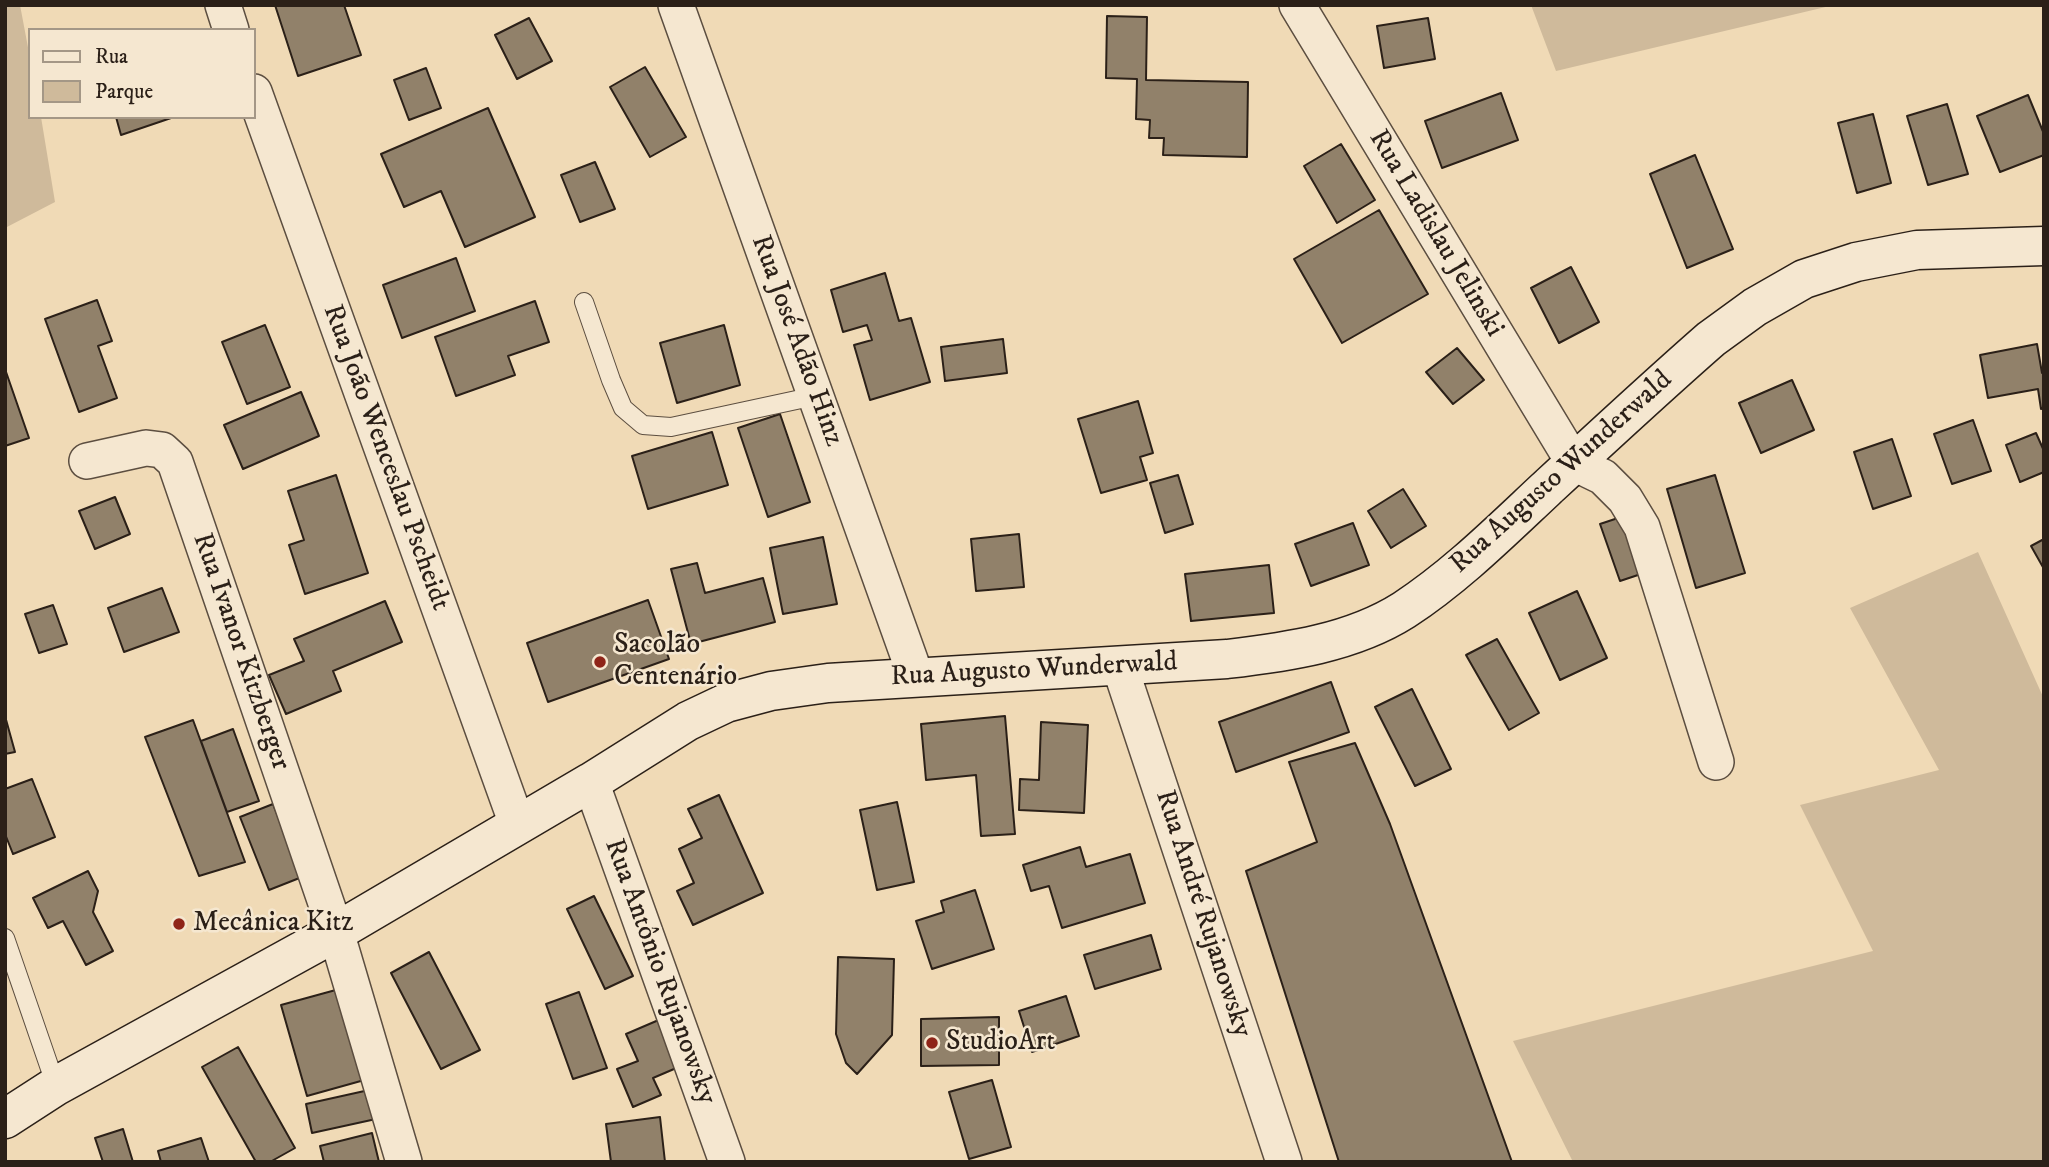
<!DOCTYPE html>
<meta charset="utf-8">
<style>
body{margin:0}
#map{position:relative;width:2049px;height:1167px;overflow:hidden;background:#f0dab6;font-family:"IM FELL DW Pica",serif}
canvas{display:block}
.frame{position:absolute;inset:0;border:7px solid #2b2018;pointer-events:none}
.legend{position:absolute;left:28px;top:28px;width:228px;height:91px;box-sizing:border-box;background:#f5e7d0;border:2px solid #a49786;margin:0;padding:9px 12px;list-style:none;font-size:21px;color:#2b2018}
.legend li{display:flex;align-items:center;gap:14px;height:35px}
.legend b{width:35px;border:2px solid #a49786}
</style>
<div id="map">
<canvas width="2049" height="1167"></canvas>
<div class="frame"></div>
<ul class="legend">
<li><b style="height:9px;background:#f5e7d0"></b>Rua</li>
<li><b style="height:19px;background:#cfba9b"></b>Parque</li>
</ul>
</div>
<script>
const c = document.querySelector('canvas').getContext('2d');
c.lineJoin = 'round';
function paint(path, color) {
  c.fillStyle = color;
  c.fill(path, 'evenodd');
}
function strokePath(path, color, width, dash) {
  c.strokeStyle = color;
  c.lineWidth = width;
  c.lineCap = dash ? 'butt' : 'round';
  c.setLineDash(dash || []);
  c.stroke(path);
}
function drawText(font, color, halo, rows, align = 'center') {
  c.font = font + ' "IM FELL DW Pica",serif';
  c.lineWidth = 5;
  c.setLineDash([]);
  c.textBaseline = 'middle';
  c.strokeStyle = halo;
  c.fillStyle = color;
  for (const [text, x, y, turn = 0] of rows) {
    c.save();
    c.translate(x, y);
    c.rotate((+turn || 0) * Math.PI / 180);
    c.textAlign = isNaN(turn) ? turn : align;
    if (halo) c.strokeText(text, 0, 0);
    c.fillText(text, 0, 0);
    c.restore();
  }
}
paint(new Path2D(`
 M5 5H20L30 58V117H41L55 202 5 228Z
 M1531 5H1834L1556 71Z
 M1978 552 2044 699V1162H1573L1513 1041 1873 951 1800 805 1939 770 1850 608Z`), '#cfba9b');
const building = new Path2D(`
 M275 5H344L361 55 298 76Z
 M1107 16 1147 17 1146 80 1248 82 1247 157 1163 155 1164 138H1149L1150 120 1136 119 1137 79 1106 78Z
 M529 18 552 61 517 79 495 35Z
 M1428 18 1435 59 1384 68 1377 26Z
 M645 67 686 137 650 157 610 87Z
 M426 68 441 108 409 120 394 80Z
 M1501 93 1518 140 1442 168 1425 121Z
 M2028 95 2044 134V155L2000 172 1977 116Z
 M1947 104 1968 174 1928 185 1907 116Z
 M488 108 535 217 465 247 441 191 404 207 381 154Z
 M1873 114 1891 183 1857 193 1838 123Z
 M116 117H174L121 135Z
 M1341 144 1375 200 1337 223 1304 166Z
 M1695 155 1733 249 1687 268 1650 174Z
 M595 162 615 209 580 222 561 175Z
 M1379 210 1428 294 1342 343 1294 259Z
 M456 258 475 311 402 338 383 285Z
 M1571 267 1599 322 1559 343 1531 288Z
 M885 273 899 321 911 318 930 382 870 400 854 345 872 340 867 325 843 332 831 290Z
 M97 300 112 341 98 346 117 398 79 412 45 319Z
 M535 301 549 342 508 356 515 375 456 396 435 337Z
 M265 325 290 387 247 404 222 342Z
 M724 325 740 385 677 403 660 343Z
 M1003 339 1007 373 945 381 941 347Z
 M2037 344 2042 373H2044V408L2041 409 2038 389 1988 398 1980 355Z
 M1457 348 1484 380 1453 404 1426 372Z
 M5 369 29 438 5 446Z
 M1792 380 1814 430 1761 453 1739 403Z
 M301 392 319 436 243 469 224 425Z
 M1138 401 1153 453 1140 457 1147 480 1101 493 1078 419Z
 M780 414 810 502 768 517 738 428Z
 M1973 420 1991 471 1952 484 1934 434Z
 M712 432 728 485 648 509 632 456Z
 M2036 433 2044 451V472L2020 482 2006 445Z
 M1892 439 1911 496 1873 509 1854 452Z
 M336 475 368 573 305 594 289 545 304 540 288 491Z
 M1178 475 1193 524 1165 533 1150 483Z
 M1715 475 1745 573 1696 588 1667 489Z
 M1403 489 1426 526 1391 548 1368 511Z
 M115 497 130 534 95 549 79 511Z
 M1621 517 1641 574 1620 581 1600 524Z
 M1353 523 1369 565 1311 586 1295 544Z
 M1019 534 1024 587 976 591 971 539Z
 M823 537 837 604 783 614 770 548Z
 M2044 539V569L2031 546Z
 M697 563 705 593 763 578 775 622 691 644 671 569Z
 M1269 565 1274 613 1191 621 1185 574Z
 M162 588 179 632 124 652 108 608Z
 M1577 591 1607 658 1560 680 1529 613Z
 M648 600 669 659 548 702 527 643Z
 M385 601 402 642 333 671 341 691 286 714 269 675 304 661 294 639Z
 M53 605 67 644 39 653 25 614Z
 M1497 639 1539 713 1509 730 1466 655Z
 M1331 682 1349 732 1236 772 1219 722Z
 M1412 689 1451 769 1415 786 1375 707Z
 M5 716 15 752 5 754Z
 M1005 716 1015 834 981 836 976 775 926 780 921 724Z
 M193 720 245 862 199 876 145 737Z
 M1041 722 1088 725 1084 813 1019 810 1020 779 1039 780Z
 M233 729 259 801 227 812 201 741Z
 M1355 743 1390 824 1512 1162H1339L1246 871 1317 842 1289 762Z
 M32 779 55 837 13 854 5 834V789Z
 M719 795 763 893 693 925 677 891 694 883 679 849 702 838 688 809Z
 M897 802 914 882 877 890 860 810Z
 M273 804 302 877 269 890 240 817Z
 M1080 847 1086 867 1130 854 1145 903 1062 928 1049 886 1031 891 1023 865Z
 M88 871 98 891 93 912 113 951 86 965 63 921 48 928 33 898Z
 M975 890 994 949 932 969 916 921 944 912 941 901Z
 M594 896 633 976 605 989 567 909Z
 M1151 935 1161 969 1095 989 1084 955Z
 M429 952 480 1050 441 1069 391 973Z
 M838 957 894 959 892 1035 857 1074 846 1063 836 1034Z
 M343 988 368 1079 307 1096 281 1005Z
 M579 992 607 1068 573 1079 546 1004Z
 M1066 996 1079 1036 1032 1052 1019 1011Z
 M999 1017V1065L921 1066V1019Z
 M661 1019 681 1066 653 1078 661 1095 633 1107 617 1069 638 1061 626 1034Z
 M238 1047 295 1148 270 1162H256L202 1067Z
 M992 1080 1011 1147 969 1159 949 1092Z
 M369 1090 376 1119 312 1133 306 1104Z
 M660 1117 665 1162H611L606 1124Z
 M123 1129 133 1162H103L95 1138Z
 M372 1133 379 1162H324L320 1146Z
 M201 1138 209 1162H161L158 1151Z`);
paint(building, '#91816a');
strokePath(building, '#2b2018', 2);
const service = new Path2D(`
 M584 302 611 380 623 408 643 425 671 427 815 396
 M5 938 56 1086`);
const minor = new Path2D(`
 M223 5 231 30
 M676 5 916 677
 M1297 5 1574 463 1603 477 1625 499 1642 527 1716 762
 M254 92 517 824
 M87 461 146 448 162 450 175 462 336 932 404 1162
 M1120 667 1284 1162
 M591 782 727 1162`);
const secondary = new Path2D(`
 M5 1119 56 1086 336 932 591 782 688 721 726 703 771 691 828 683 1227 659C1287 652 1352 643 1404 610 1456 576 1501 531 1546 489 1600 439 1655 388 1711 339L1755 307 1804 279 1856 262 1917 250 2044 246`);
strokePath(service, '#5c4e40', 20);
strokePath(minor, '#5c4e40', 38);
strokePath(secondary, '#2b2018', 41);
strokePath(service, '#f5e7d0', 18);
strokePath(minor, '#f5e7d0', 35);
strokePath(secondary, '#f5e7d0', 38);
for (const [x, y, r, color] of [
 [600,662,7,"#8f2418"],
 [179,924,7,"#8f2418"],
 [932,1043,7,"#8f2418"]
]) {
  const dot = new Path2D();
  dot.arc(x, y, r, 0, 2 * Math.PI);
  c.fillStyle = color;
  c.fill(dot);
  strokePath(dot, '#f5e7d0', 2.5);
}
drawText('28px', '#2b2018', '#f5e7d0', [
 ["Rua Ladislau Jelinski",1435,234,59],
 ["Rua José Adão Hinz",796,341,70],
 ["Rua João Wenceslau Pscheidt",385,458,70],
 ["Rua Augusto Wunderwald",1562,473,-42],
 ["Rua Ivanor Kitzberger",240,652,71],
 ["Rua Augusto Wunderwald",1034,671,-3],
 ["Rua André Rujanowsky",1202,914,72],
 ["Rua Antônio Rujanowsky",659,972,70]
]);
drawText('28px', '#2b2018', '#f5e7d0', [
 ["Sacolão",614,646],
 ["Centenário",614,678],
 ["Mecânica Kitz",193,924],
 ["StudioArt",946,1043]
], 'left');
</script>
